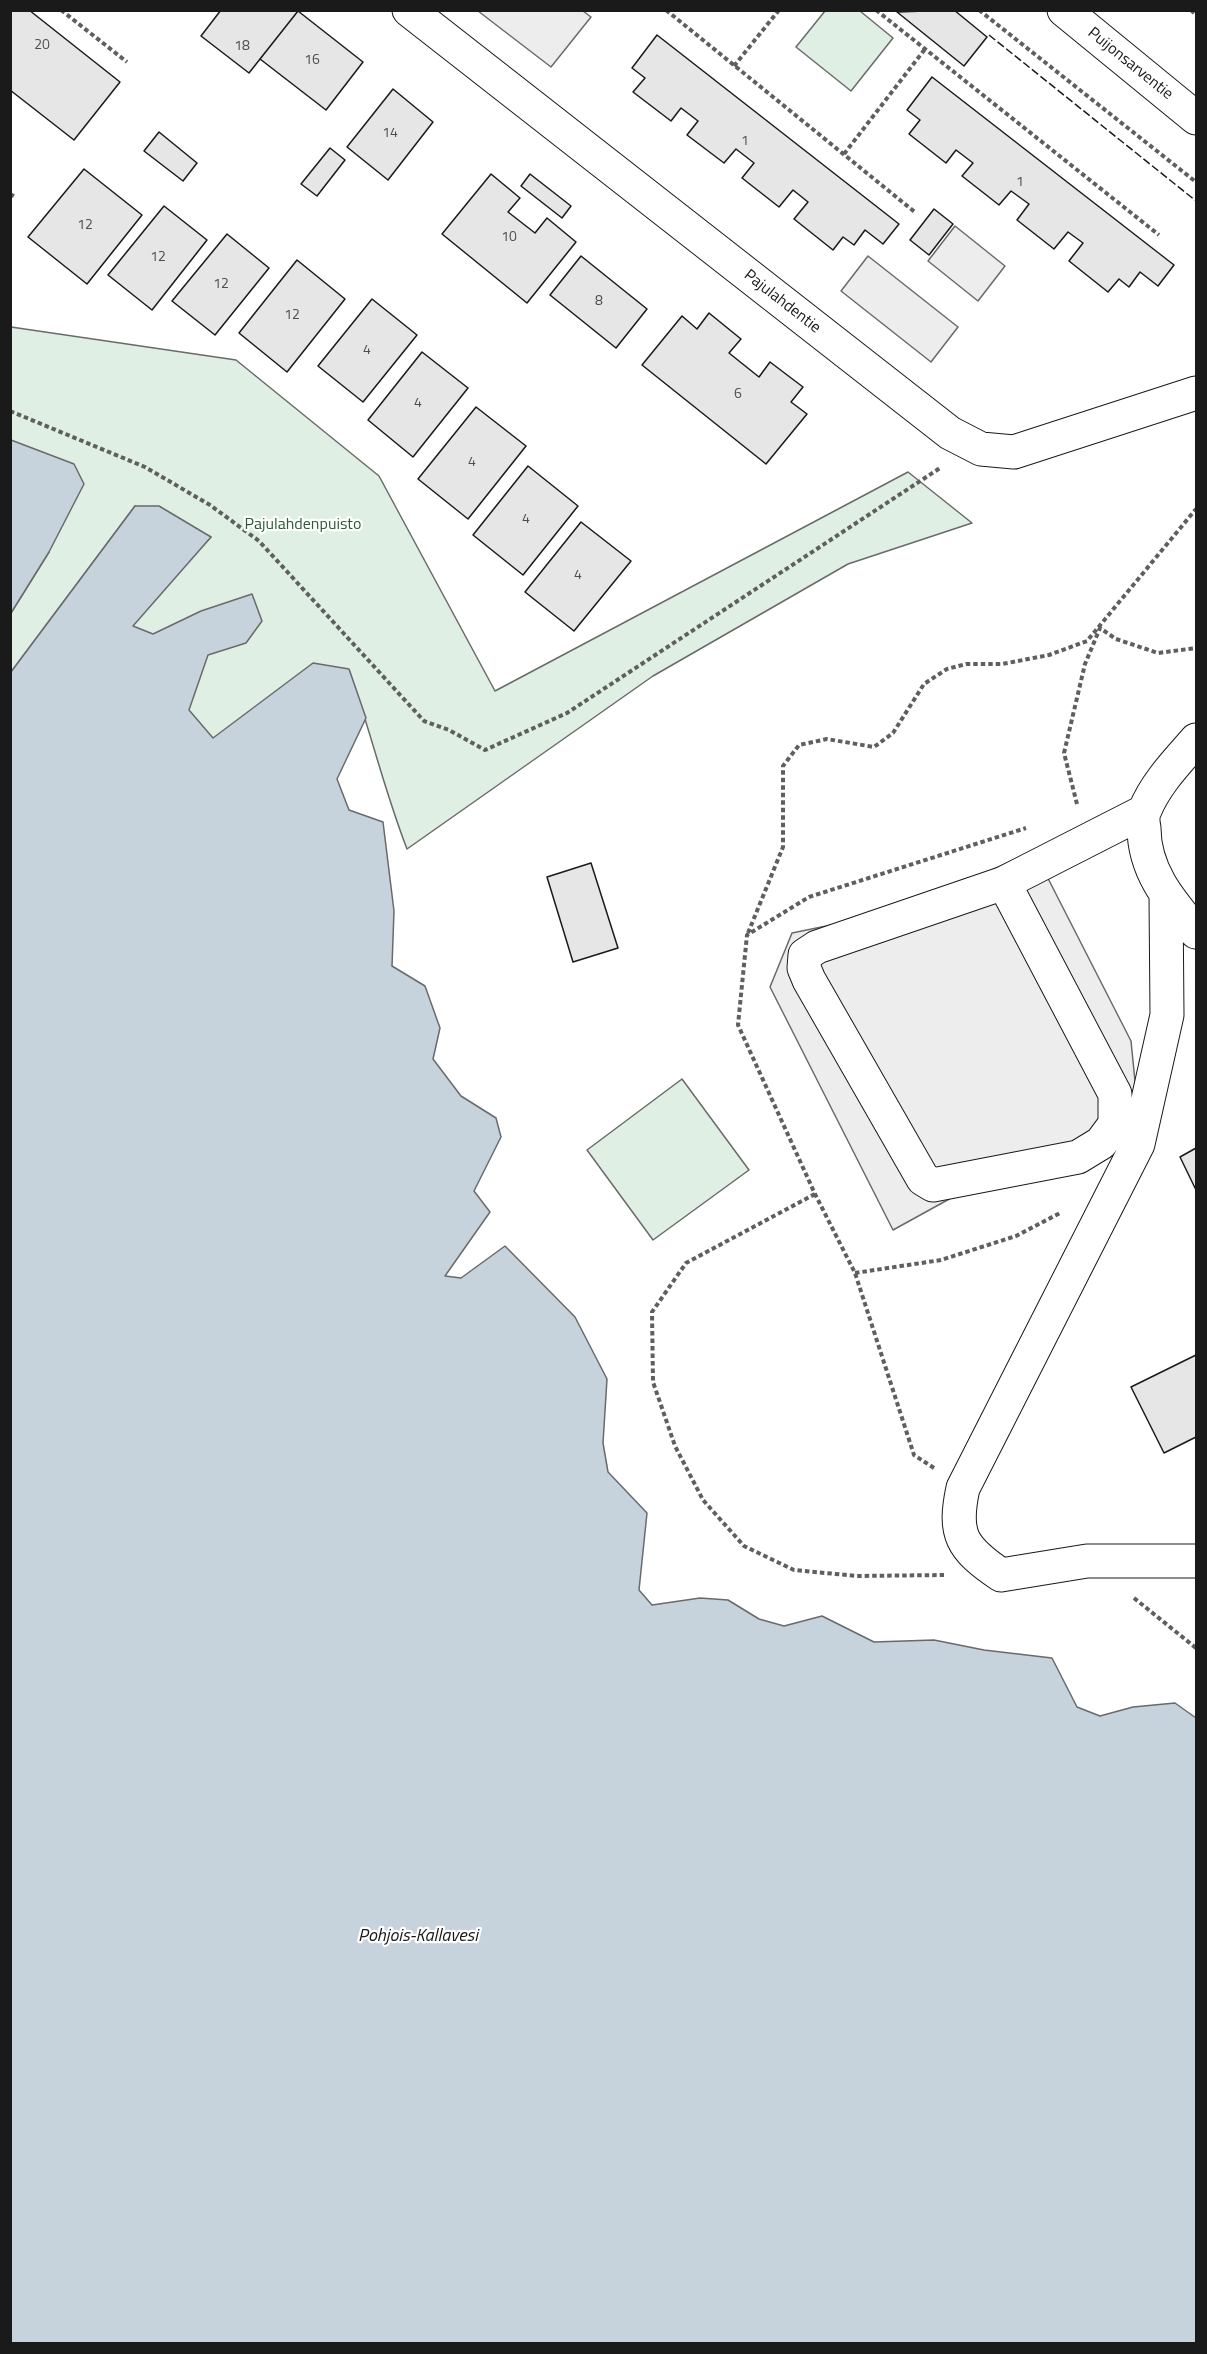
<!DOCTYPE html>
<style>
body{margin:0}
#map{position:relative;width:1207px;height:2354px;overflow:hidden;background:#fff;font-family:"Titillium Web",sans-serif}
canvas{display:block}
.frame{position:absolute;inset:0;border:12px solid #1a1a1a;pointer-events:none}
</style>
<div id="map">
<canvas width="1207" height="2354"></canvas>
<div class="frame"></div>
</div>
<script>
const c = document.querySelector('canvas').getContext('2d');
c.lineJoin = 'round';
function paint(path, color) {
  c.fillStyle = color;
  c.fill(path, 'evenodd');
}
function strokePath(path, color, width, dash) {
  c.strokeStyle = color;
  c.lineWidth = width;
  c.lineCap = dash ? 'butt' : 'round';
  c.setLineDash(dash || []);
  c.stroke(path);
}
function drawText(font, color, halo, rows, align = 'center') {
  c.font = font + ' "Titillium Web",sans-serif';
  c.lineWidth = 4.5;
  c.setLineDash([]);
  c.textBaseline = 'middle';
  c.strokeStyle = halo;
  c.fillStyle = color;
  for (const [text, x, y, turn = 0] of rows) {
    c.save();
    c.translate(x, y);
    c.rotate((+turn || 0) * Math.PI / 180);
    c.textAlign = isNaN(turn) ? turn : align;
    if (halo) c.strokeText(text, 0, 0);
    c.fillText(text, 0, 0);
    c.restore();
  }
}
const green = new Path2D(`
 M825 11H860L893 38 851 91 796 47Z
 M11 327 236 360 379 476 495 691 908 472 972 523 848 564 653 676 407 849C384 790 370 729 349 670L213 739 73 688 211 537 135 506 11 672V613L49 552 11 497Z
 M682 1079 749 1170 653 1240 587 1150Z`);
paint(green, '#e0efe3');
strokePath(green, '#6a6a6a', 1.5);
const parking = new Path2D(`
 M478 11H583L591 17 551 67Z
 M955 226 1005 266 978 301 928 261Z
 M868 256 958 327 931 362 841 291Z
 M1034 851 1131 1041 1136 1091 1122 1136 982 1181 893 1230 770 987 792 933 900 911Z`);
paint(parking, '#ededed');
strokePath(parking, '#6a6a6a', 1.5);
const water = new Path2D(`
 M11 440 74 464 84 484 49 552 11 613Z
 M135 506H159L211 537 133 626 153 634 201 611 252 594 262 621 246 643 208 655 189 710 213 738 313 663 349 669 366 718 337 779 349 810 383 822 394 911 392 966 425 986 440 1028 433 1059 461 1096 496 1118 501 1137 474 1191 490 1212 445 1276 461 1278 505 1246 575 1317 607 1379 603 1443 608 1472 647 1513 639 1590 652 1605 700 1598 728 1600 759 1619 784 1626 822 1616 874 1642 934 1640 984 1650 1052 1658 1077 1707 1100 1716 1133 1707 1175 1703 1196 1718V2343H11V672Z`);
paint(water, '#c6d2dc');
strokePath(water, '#6a6a6a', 1.5);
const building = new Path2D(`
 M10 10H29L120 82 74 140 10 90Z
 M221 10H297L298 11 249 73 201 36Z
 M954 10 987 37 964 66 897 12Z
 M298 11 363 62 326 110 260 59Z
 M657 35 899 224 883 244 865 230 854 245 843 237 833 250 794 219 808 202 793 190 779 207 742 178 754 163 736 149 724 163 687 135 698 121 681 108 671 121 633 92 645 78 632 68Z
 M932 77 1174 265 1158 286 1140 272 1129 287 1119 279 1108 292 1069 261 1083 243 1068 232 1054 249 1017 220 1029 204 1011 191 999 205 962 176 973 163 956 150 946 163 909 134 920 120 907 110Z
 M393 89 433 122 388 180 347 147Z
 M159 132 197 163 183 181 144 151Z
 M330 148 345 160 317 196 301 184Z
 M84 169 142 215 87 284 28 237Z
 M491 174 520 198 508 212 535 233 547 218 576 242 527 303 442 234Z
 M530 174 571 206 562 218 521 186Z
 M164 206 207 240 152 310 108 275Z
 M934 209 953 224 929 255 910 240Z
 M227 234 269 268 215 335 172 301Z
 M581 256 647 309 616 348 550 295Z
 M297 260 345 299 287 372 239 333Z
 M372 299 417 335 363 402 318 366Z
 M709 313 741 339 729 353 759 377 770 362 803 387 791 402 807 414 766 464 642 365 682 316 697 329Z
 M422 352 468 388 413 457 368 420Z
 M476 407 526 446 468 519 418 479Z
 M528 466 578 506 523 575 473 535Z
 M581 522 631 561 574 631 525 592Z
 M591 863 618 948 573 962 547 877Z
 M1196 1148V1190L1180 1157Z
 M1196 1355V1437L1164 1453 1131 1387Z`);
paint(building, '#e6e6e6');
strokePath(building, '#1a1a1a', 1.5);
const minor = new Path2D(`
 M409 10 950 433 981 449 1014 452 1196 393
 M1196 740C1177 762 1156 783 1145 810 1142 816 1143 823 1144 828 1144 871 1170 901 1196 932
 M1004 883 1115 1094V1124L1101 1143 1078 1157 933 1185 923 1179 809 980 804 968 805 955 817 947 1004 883 1143 812
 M1166 897 1167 1015 1138 1144 963 1488C953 1534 961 1548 1001 1575L1087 1561H1196`);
const major = new Path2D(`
 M1064 10 1196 118`);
strokePath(minor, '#1a1a1a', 35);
strokePath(major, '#1a1a1a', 35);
strokePath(new Path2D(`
 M61 10 127 62
 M666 10 916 213
 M876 10 1159 235
 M979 10 1196 182
 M1191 10 1196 15
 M734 66 779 10
 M844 154 925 49
 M10 194 15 197
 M10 411 145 467 210 505 259 541 424 721 449 730 485 750 567 713 940 468
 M1077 804 1064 753 1085 664 1100 628 1116 639 1158 653 1196 648
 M748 933 783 847V766L799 745 827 739 874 747 893 733 924 684 947 669 966 664H1002L1049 655 1087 641 1196 509
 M815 1194 686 1263 652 1312 653 1382 675 1446 703 1500 744 1546 794 1570 857 1576 944 1575
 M855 1273 941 1260 1016 1236 1060 1213
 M934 1468 914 1455 855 1273 815 1194 738 1025 747 935 809 897 1026 828
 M1134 1598 1196 1648`), '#5f5f5f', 4, [4.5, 3]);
strokePath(minor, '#fff', 33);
strokePath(major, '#fff', 33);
strokePath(new Path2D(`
 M989 35 1196 201`), '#1a1a1a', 1.5, [8, 3]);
drawText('14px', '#4d4d4d', null, [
 ["20",42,46],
 ["18",242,47],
 ["16",312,61],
 ["14",390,134],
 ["1",745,142],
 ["1",1020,183],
 ["12",85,226],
 ["10",509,238],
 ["12",158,258],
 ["12",221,285],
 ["8",599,302],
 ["12",292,316],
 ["4",367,351],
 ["6",738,395],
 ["4",418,404],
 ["4",472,463],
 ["4",526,520],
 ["4",578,576]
]);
drawText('16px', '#1a1a1a', '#fff', [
 ["Puijonsarventie",1130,64,39],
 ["Pajulahdentie",782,302,38]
]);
drawText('16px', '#2b5a34', '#fff', [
 ["Pajulahdenpuisto",303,525]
]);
drawText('italic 18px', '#1a1a1a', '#fff', [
 ["Pohjois-Kallavesi",418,1937]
]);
</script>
